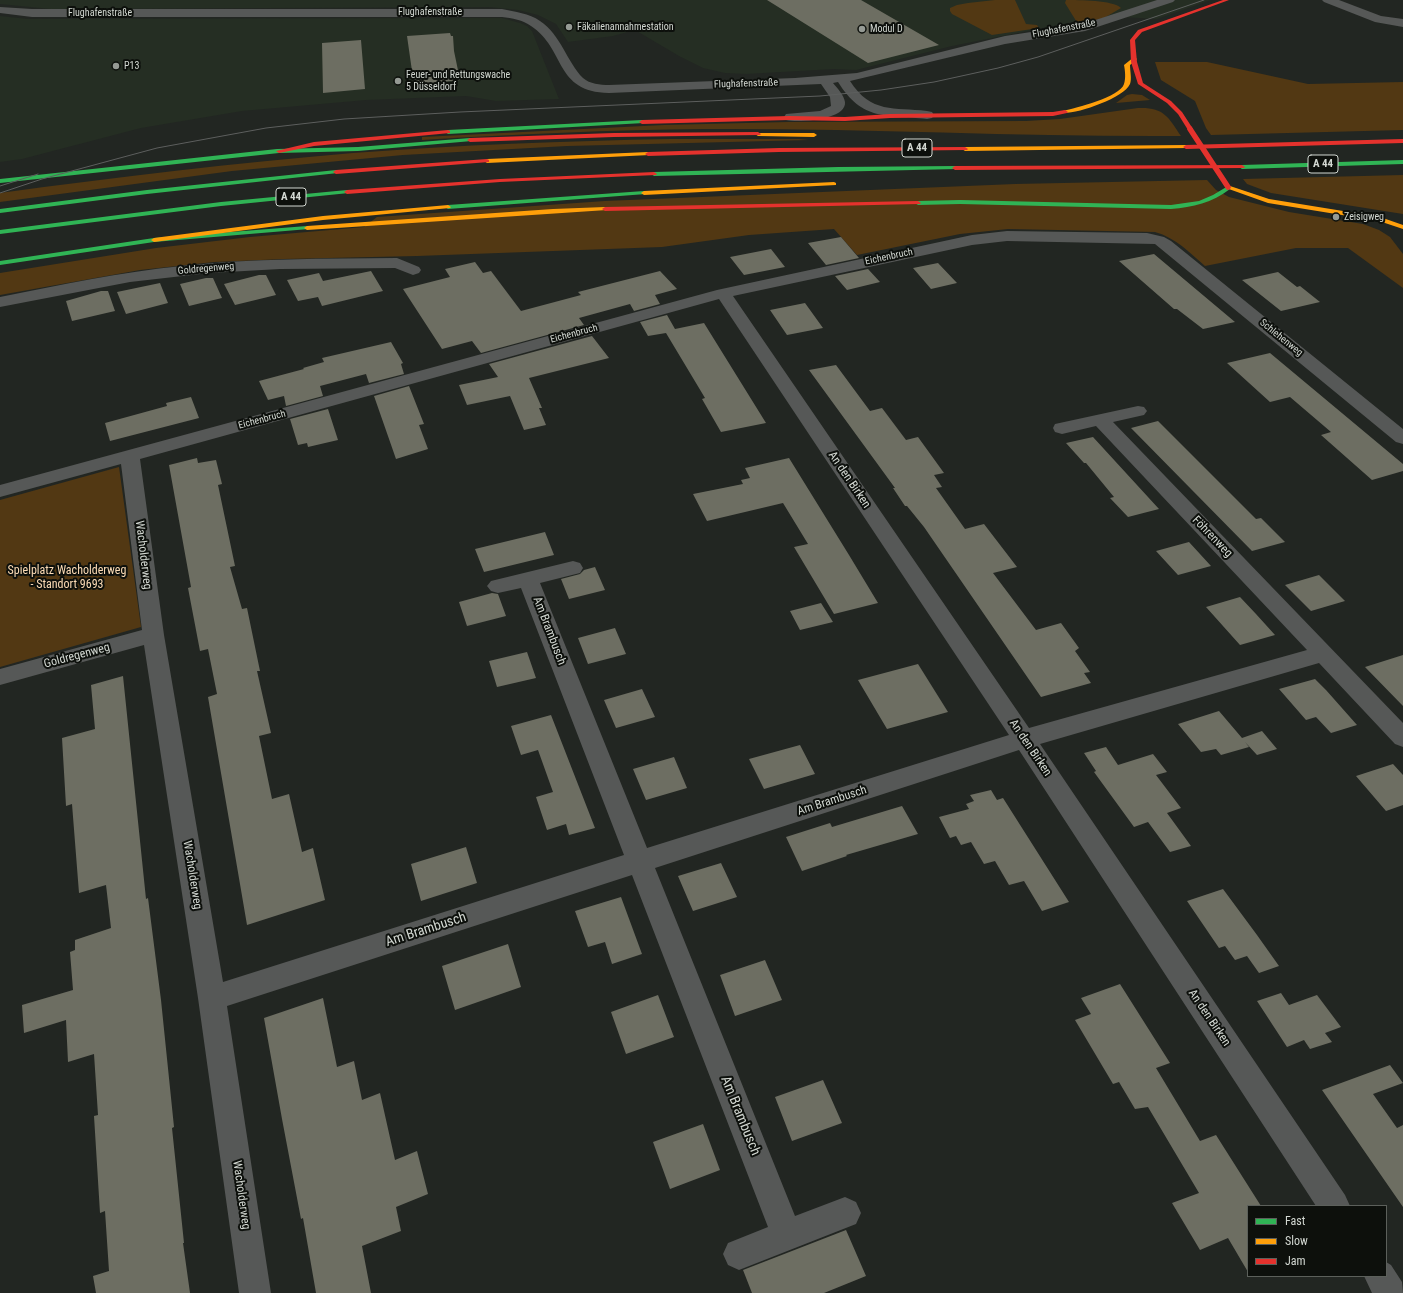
<!DOCTYPE html>
<meta charset="utf-8">
<style>
body{margin:0}
#map{position:relative;width:1403px;height:1293px;overflow:hidden;background:#222622;font-family:"Roboto Condensed",sans-serif}
canvas{display:block}
.legend{position:absolute;left:1247px;top:1205px;width:140px;height:72px;box-sizing:border-box;background:#0d100c;border:1px solid #5c605b;margin:0;padding:5px 7px;list-style:none;font-size:12px;color:#d3d8d2}
.legend li{display:flex;align-items:center;gap:8px;height:20px}
.legend b{width:20px;border:1px solid #5c605b}
</style>
<div id="map">
<canvas width="1403" height="1293"></canvas>
<ul class="legend">
<li><b style="height:5px;background:#30b455"></b>Fast</li>
<li><b style="height:5px;background:#ff9f0a"></b>Slow</li>
<li><b style="height:5px;background:#e5322d"></b>Jam</li>
</ul>
</div>
<script>
const c = document.querySelector('canvas').getContext('2d');
c.lineJoin = 'round';
function paint(path, color) {
  c.fillStyle = color;
  c.fill(path, 'evenodd');
}
function strokePath(path, color, width, dash) {
  c.strokeStyle = color;
  c.lineWidth = width;
  c.lineCap = dash ? 'butt' : 'round';
  c.setLineDash(dash || []);
  c.stroke(path);
}
function drawText(font, color, halo, rows, align = 'center') {
  c.font = font + ' "Roboto Condensed",sans-serif';
  c.lineWidth = 4;
  c.setLineDash([]);
  c.textBaseline = 'middle';
  c.strokeStyle = halo;
  c.fillStyle = color;
  for (const [text, x, y, turn = 0] of rows) {
    c.save();
    c.translate(x, y);
    c.rotate((+turn || 0) * Math.PI / 180);
    c.textAlign = isNaN(turn) ? turn : align;
    if (halo) c.strokeText(text, 0, 0);
    c.fillText(text, 0, 0);
    c.restore();
  }
}
paint(new Path2D(`
 M0 0H1211L1157 19 1103 16 952 46 856 70 834 69 746 74 725 73 703 68 679 56 635 30 613 36 568 42 556 24 538 15 518 10 490 7 51 9 0 4Z
 M0 16 28 19 502 18 520 23 527 26 532 31 559 99 496 101 466 96 366 100 242 111 141 128 22 159 0 162Z`), '#252e23');
paint(new Path2D(`
 M995 0H1015L1026 24 1037 25 1039 28 992 35 952 14 950 11V8L957 5 968 3Z
 M1066 0C1079 0 1113 0 1121 8L1104 18 1078 24 1065 3Z
 M1155 62H1207L1308 84 1403 82V130L1211 135 1206 128 1195 101 1161 80Z
 M1132 94 1142 95 1150 100 1116 103 1127 95Z
 M1138 108C1163 107 1168 116 1181 136 1022 137 863 128 704 129 610 130 516 134 422 140V137L664 125 788 122 1026 121 1060 119Z
 M671 139H799L809 140 567 146 403 155 232 171 0 202V193C117 177 235 163 353 153 459 145 565 141 671 139Z
 M1403 175V214L1271 193 1247 184 1243 179Z
 M1207 180 1216 190 1229 197 1289 212 1363 224 1379 230 1390 237 1403 254V288L1348 248H1296L1205 266C1189 252 1176 238 1155 232L1008 229 960 234 857 255 834 229 749 235 662 247 417 256 284 259 214 262 140 270 0 295V273L156 248 250 237 364 227 377 217 605 201 1015 184Z
 M119 467 141 627 0 667V500Z`), '#523813');
paint(new Path2D(`
 M767 0H861L939 45 868 63Z
 M450 33 451 36H453L454 51 460 80 414 85 407 36Z
 M361 40 365 89 323 93 322 43Z
 M841 237 859 258 826 265 808 243Z
 M771 249 785 267 744 275 730 257Z
 M1154 254 1235 322 1203 329 1177 309H1174L1119 261Z
 M475 262 483 273 491 271 521 311 581 295 578 292 660 271 677 289 655 295 660 304 634 311 630 304 579 318 584 325 481 353 472 341 442 349 403 289 450 277 445 269Z
 M938 263 957 283 931 289 913 268Z
 M868 269 880 282 847 290 835 276Z
 M371 271 383 291 322 306 318 297 298 301 287 280 319 273 323 281Z
 M1278 272 1297 287 1300 286 1320 302 1281 311 1242 280Z
 M259 275H266L276 295 235 305 224 284Z
 M206 278H213L222 298 189 306 180 284Z
 M160 283 168 303 126 314 117 292Z
 M101 291H108L115 311 72 321 66 301Z
 M805 303 823 328 787 335 770 310Z
 M667 315 675 329 704 323 766 423 721 432 702 399 705 398 666 333 648 336 640 322Z
 M592 336 609 358 529 378 542 408H539L546 425 524 430 510 396 467 405 459 385 498 377 489 364Z
 M391 342 403 363 401 364 404 374 369 383 366 374 320 386 323 396 286 406 284 396 268 400 259 381 304 369 303 368 324 362 322 358Z
 M1270 353 1403 464V471L1372 480 1321 435 1331 432 1290 397 1270 402 1227 363Z
 M836 365 870 411 882 408 906 440 918 437 944 473 934 475 942 487 936 488 965 529 984 524 1017 567 993 573 1036 630 1061 623 1079 648 1075 651 1090 672 1084 673 1091 683 1041 697 924 527 907 506H905L893 488H895L809 370Z
 M409 386 424 424 419 425 428 449 396 459 374 396Z
 M191 397 199 418 110 441 105 423 167 406 166 403Z
 M328 409 338 440 308 447 307 443 298 445 290 419Z
 M1158 421 1256 519 1261 518 1285 542 1252 551 1131 428Z
 M1093 437 1159 509 1128 517 1110 498 1114 497 1086 463H1084L1066 443Z
 M197 458 198 463 216 460 222 484 218 485 235 566 230 567 242 609 247 608 260 671H257L271 733 259 736 272 799 289 794 302 852 313 848 325 900 247 925 208 697 217 694 208 649 200 651 188 588 191 587 169 465Z
 M789 458 849 555 878 603 834 614 794 547 808 544 783 503 707 521 693 494 743 484 741 480 750 478 745 468Z
 M545 532 554 555 484 572 475 549Z
 M1189 542 1211 566 1178 575 1156 551Z
 M595 567 605 590 569 599 561 579 580 574 584 570Z
 M1319 575 1345 601 1311 611 1285 585Z
 M492 593 498 594 506 616 467 626 459 602Z
 M1240 597 1256 614 1275 635 1240 645 1206 607Z
 M821 603 833 622 800 630 790 611Z
 M615 628 626 654 588 664 578 638Z
 M527 652 536 678 497 687 489 661Z
 M1403 655V706L1365 667Z
 M918 664 948 712 887 729 858 680Z
 M123 676 146 899 148 898 161 1000 174 1127 172 1128 184 1243H183L190 1293H96L93 1276 109 1271 105 1211 100 1213 94 1116 98 1115 94 1054 68 1062 66 1020 24 1033 22 1005 73 990 70 952 75 950V940L111 928 106 885 79 893 72 804 66 806 62 738 95 729 91 685Z
 M1315 679 1326 690 1357 725 1331 733 1316 717 1306 720 1279 689Z
 M642 689 655 717 616 728 604 700Z
 M1219 711 1242 738 1262 731 1277 749 1257 755 1245 742 1249 747 1221 755 1216 749 1201 752 1178 724Z
 M551 715 595 828 569 835 566 824 547 830 536 797 553 792 538 750 521 755 511 726Z
 M800 745 815 774 764 789 749 759Z
 M1106 747 1118 765 1153 754 1167 772 1156 775 1181 808 1167 813 1191 846 1170 852 1148 822 1134 827 1094 772 1096 771 1084 753Z
 M674 757 687 788 646 800 633 769Z
 M1393 764 1403 775V805L1386 811 1356 776Z
 M991 790 997 800 1003 798 1069 902 1042 911 1024 881 1009 885 995 861 984 864 971 842 961 845 956 836 950 838 939 817 969 809 966 804 974 801 970 795Z
 M902 806 918 834 846 855 847 856 802 871 786 837 830 823 832 827Z
 M466 847 477 883 421 901 411 864Z
 M721 863 737 897 693 911 678 876Z
 M1223 889 1257 935 1279 966 1259 973 1247 956 1235 960 1225 946 1219 948 1187 901Z
 M621 897 642 954 612 964 605 942 588 947 575 911Z
 M508 944 521 987 455 1010 442 966Z
 M765 960 782 1000 735 1016 720 975Z
 M1120 984 1170 1063 1156 1068 1200 1141 1216 1135 1261 1206H1248V1272L1228 1238 1200 1250 1172 1203 1199 1193 1148 1107 1135 1109 1119 1082 1113 1084 1075 1020 1091 1014 1081 998Z
 M1281 993 1289 1005 1317 995 1341 1027 1325 1033 1332 1042 1310 1049 1304 1040 1287 1047 1257 1001Z
 M658 995 674 1037 626 1054 611 1012Z
 M323 998 337 1067 354 1061 362 1100 380 1093 395 1160 417 1151 428 1194 396 1207 401 1231 362 1246 371 1293H316L303 1218 301 1219 282 1119 264 1018Z
 M1390 1065 1403 1083 1373 1094 1397 1128 1403 1125V1207L1322 1090Z
 M823 1080 842 1123 792 1141 775 1097Z
 M703 1124 720 1170 670 1189 653 1142Z
 M846 1230 866 1276 824 1293H752L743 1270Z`), '#6d6e62');
paint(new Path2D(`
 M1157 0H1175L1173 2 1085 31 1005 44 850 81C871 114 894 107 927 111L932 112 934 115 932 118 927 119C886 114 863 122 838 82L833 83C837 88 844 95 845 102 847 120 798 123 786 120L784 117 786 114 820 111 831 106 830 97 821 84 609 93C554 92 566 49 531 26 523 20 512 18 502 17H32L0 13V7L32 9H502C515 12 529 13 540 21 561 35 567 62 583 78 590 84 600 85 609 85L795 78 857 73 1005 36 1083 24Z
 M1322 0H1339L1381 16 1403 19V27L1375 22 1324 2Z
 M1007 231 1147 233 1164 237 1171 241 1403 429V444L1396 442 1155 244 1007 241 972 245 733 296 1029 728 1307 650 1096 426 1062 434 1055 432 1053 428 1055 424 1138 406 1144 407 1147 411 1144 415 1113 422 1403 723V747L1395 744 1319 663 1040 744 1345 1195 1350 1206H1316L1019 750 655 868 795 1216 845 1197 856 1202 861 1213 856 1224 739 1270 728 1265 723 1254 728 1243 768 1227 632 875 227 1006 271 1293H239L198 998 144 645 0 685V669L142 630 121 464 0 497V485L717 290 972 235ZM719 299 1009 735 647 848 540 583 580 573 583 568 580 563 573 561 491 581 487 586 491 591 498 593 521 588 624 855 223 982 164 635 140 459Z
 M397 258 419 267 421 270 419 273 413 275 395 268 280 269 209 273 130 282 0 307V297C60 285 121 272 182 266 253 258 325 259 397 258Z
 M1386 1262 1391 1265 1402 1282 1403 1293H1372L1364 1276H1386Z`), '#565857');
paint(new Path2D(`
 M642 120 645 122 644 123 448 134 445 132 448 130Z
 M470 138 473 140 472 141 358 151 279 153 0 183V179L277 149 358 147Z
 M1403 160V164L1242 169 1239 167 1242 165Z
 M955 166 958 168 957 169 654 176 651 174 654 172 838 167Z
 M336 170 338 171V173L147 194 0 213V209L147 190Z
 M1228 186 1230 187V189C1212 203 1193 207 1171 209L960 204 918 205 915 203 918 201 960 200 1171 205 1199 201 1213 195Z
 M347 190 350 192 349 193 221 206 0 234V230L221 202Z
 M644 191 646 192V194L448 209 445 207 448 205Z
 M307 226 310 228 309 229 154 242 0 265V261L154 238Z`), '#30b455');
paint(new Path2D(`
 M1134 57 1137 59 1130 65C1130 71 1132 79 1130 84 1124 98 1077 114 1063 113V111C1076 108 1120 97 1124 84 1126 78 1125 70 1124 65Z
 M756 133H814L817 135 814 137 758 136 755 134Z
 M1186 145 1189 147 1188 148 965 151 962 149 965 147Z
 M648 152 650 153V155L487 163 484 161 487 159Z
 M834 182 836 183V185L644 195 641 193 644 191Z
 M1226 186H1230L1269 199 1380 217 1403 225V229L1379 221 1268 203 1226 188Z
 M448 205 451 207 450 208 323 220 154 242 151 240 154 238 323 216Z
 M605 207 607 208V210L307 230 304 228 307 226 553 209Z`), '#ff9f0a');
paint(new Path2D(`
 M1223 0H1229L1142 32 1135 40 1137 62 1143 83 1171 101 1182 112 1193 129 1188 130 1178 114 1167 103 1138 84 1131 62 1130 40 1138 30Z
 M1065 110 1068 112 1067 113 1053 116 890 118 845 121 789 120 642 124 639 122 642 120 789 116 845 117 890 114 1053 112Z
 M448 130 450 131V133L314 146 279 153 276 151 314 142Z
 M758 132 761 134 760 135 614 137 470 142 467 140 470 138 614 133Z
 M1403 139V143L1186 149 1183 147 1186 145Z
 M965 147 968 149 967 150 779 152 648 156 645 154 648 152 779 148Z
 M487 159 489 160V162L336 174 333 172 336 170Z
 M1242 165 1245 167 1244 168 955 170 952 168 955 166Z
 M654 172 657 174 656 175 500 182 347 194 344 192 347 190 500 179Z
 M918 201 921 203 920 204 605 211 602 209 605 207Z`), '#e5322d');
strokePath(new Path2D(`
 M0 186 38 174
 M0 193 42 179 157 148 266 128 344 119 460 112 820 96 881 90 934 82 998 68 1038 57 1204 0`), '#5d5f5e', 1);
strokePath(new Path2D(`
 M1190 129 1228 187`), '#e5322d', 5.5);
for (const [x, y, r, color] of [
 [569,27,4,"#959a94"],
 [862,29,4,"#959a94"],
 [116,66,4,"#959a94"],
 [398,81,4,"#959a94"],
 [1336,217,4,"#959a94"]
]) {
  const dot = new Path2D();
  dot.arc(x, y, r, 0, 2 * Math.PI);
  c.fillStyle = color;
  c.fill(dot);
  strokePath(dot, '#0d100c', 1.5);
}
drawText('10px', '#d3d8d2', '#0d100c', [
 ["Flughafenstraße",430,12],
 ["Flughafenstraße",100,13],
 ["Flughafenstraße",1064,29,-11],
 ["Flughafenstraße",746,84,-2],
 ["Eichenbruch",889,257,-12],
 ["Goldregenweg",206,269,-5],
 ["Eichenbruch",574,334,-15],
 ["Schlehenweg",1281,338,39],
 ["Eichenbruch",262,420,-15]
]);
drawText('10px', '#d3d8d2', '#0d100c', [
 ["Fäkalienannahmestation",577,27],
 ["Modul D",870,29],
 ["P13",124,66],
 ["Feuer- und Rettungswache",406,75],
 ["5 Düsseldorf",406,87],
 ["Zeisigweg",1344,217]
], 'left');
for (const [x, y, w] of [
 [917,148,30],
 [1323,164,30],
 [291,197,30]
]) {
  const box = new Path2D();
  box.roundRect(x - w / 2, y - 9, w, 18, 3);
  c.fillStyle = '#0d100c';
  c.fill(box);
  strokePath(box, '#d3d8d2', 1);
}
drawText('bold 11px', '#d3d8d2', null, [
 ["A 44",917,148],
 ["A 44",1323,164],
 ["A 44",291,197]
]);
drawText('12px', '#d3d8d2', '#0d100c', [
 ["An den Birken",849,480,56],
 ["Föhrenweg",1212,537,46],
 ["Wacholderweg",143,555,83],
 ["Am Brambusch",549,631,69],
 ["Goldregenweg",77,656,-15],
 ["An den Birken",1030,748,56],
 ["Am Brambusch",832,801,-18],
 ["Wacholderweg",192,875,81],
 ["An den Birken",1209,1018,56],
 ["Wacholderweg",241,1195,82]
]);
drawText('12px', '#fddcb6', '#0d100c', [
 ["Spielplatz Wacholderweg",67,571],
 ["- Standort 9693",67,585]
]);
drawText('14px', '#d3d8d2', '#0d100c', [
 ["Am Brambusch",426,930,-18],
 ["Am Brambusch",740,1116,68]
]);
</script>
